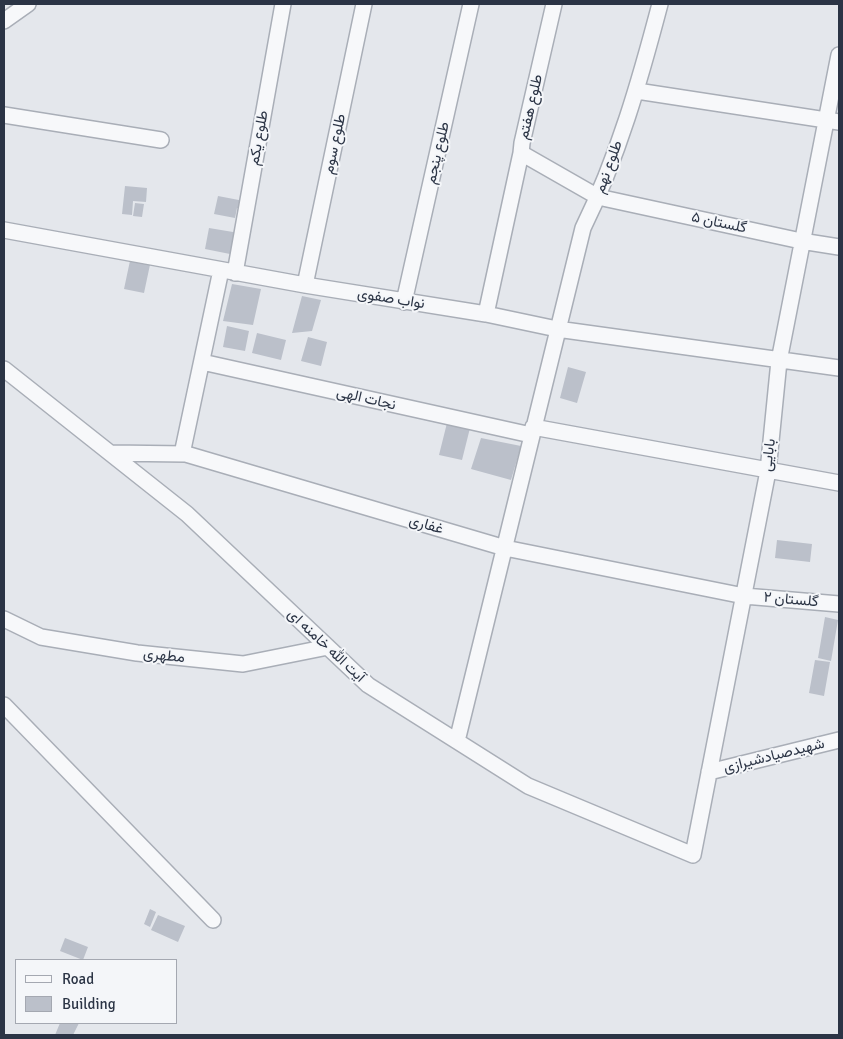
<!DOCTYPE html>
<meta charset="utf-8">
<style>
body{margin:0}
#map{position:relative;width:843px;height:1039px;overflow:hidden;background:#e4e7ec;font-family:Signika,sans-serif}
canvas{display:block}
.frame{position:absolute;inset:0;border:5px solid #2b3445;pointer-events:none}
.legend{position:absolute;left:15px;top:959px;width:162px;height:65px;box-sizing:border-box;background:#f4f6f9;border:1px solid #a4a8b1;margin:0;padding:6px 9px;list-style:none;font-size:15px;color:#2b3445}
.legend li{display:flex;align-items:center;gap:10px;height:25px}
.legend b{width:25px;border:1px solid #a4a8b1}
</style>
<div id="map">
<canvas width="843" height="1039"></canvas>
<div class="frame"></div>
<ul class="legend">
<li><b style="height:6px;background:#f7f8fa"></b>Road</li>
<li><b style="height:14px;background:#bbc0ca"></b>Building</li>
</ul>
</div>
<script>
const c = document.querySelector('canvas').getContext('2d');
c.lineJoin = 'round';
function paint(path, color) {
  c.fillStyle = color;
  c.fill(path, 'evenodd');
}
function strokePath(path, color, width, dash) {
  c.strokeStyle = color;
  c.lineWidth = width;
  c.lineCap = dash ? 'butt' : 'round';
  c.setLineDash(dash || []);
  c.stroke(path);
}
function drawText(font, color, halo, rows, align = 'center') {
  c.font = font + ' Signika,Vazirmatn,sans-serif';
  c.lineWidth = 4;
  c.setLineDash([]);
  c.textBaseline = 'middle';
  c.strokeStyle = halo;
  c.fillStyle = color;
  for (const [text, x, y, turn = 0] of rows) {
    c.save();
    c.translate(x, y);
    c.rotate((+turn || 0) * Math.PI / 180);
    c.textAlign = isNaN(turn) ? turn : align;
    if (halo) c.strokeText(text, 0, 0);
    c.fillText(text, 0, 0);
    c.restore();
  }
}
paint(new Path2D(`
 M125 186 147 188 146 202 133 201 132 215 122 214Z
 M218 196 244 201 243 210 237 208 235 218 214 214Z
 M135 203 144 204 142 217 133 216Z
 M209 228 239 233 235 255 205 249Z
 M131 256 151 260 144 293 124 289Z
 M232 284 261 289 253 325 223 321Z
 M302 296 321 300 312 331 292 333Z
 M227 326 249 331 245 351 223 347Z
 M257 333 286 340 281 360 252 353Z
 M308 337 327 342 321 366 301 361Z
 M568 367 586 372 577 403 560 398Z
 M447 423 470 428 462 460 439 455Z
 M481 438 521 446 511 480 471 469Z
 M777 540 812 544 810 562 775 558Z
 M825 617 838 620 831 661 818 658Z
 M815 660 830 662 824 696 809 693Z
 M150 909 156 912 150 927 144 924Z
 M158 915 185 926 178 942 151 930Z
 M65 938 88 947 83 960 60 951Z
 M60 1023H79L73 1035H55Z`), '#bbc0ca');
const minor = new Path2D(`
 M554 4 522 143 521 153 598 197 801 241 839 247
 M4 21 28 4
 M637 91 839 122
 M4 115 161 140
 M4 230 305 285 486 314 557 329 839 368
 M235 273 283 4
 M305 285 364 4
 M404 302 471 4
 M486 314 521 153
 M202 362 531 435
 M4 369 187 514 368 685 528 786 693 855 768 471 779 361 839 55
 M533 427 839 483
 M110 453 186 454 505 548 744 596 839 604
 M182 454 221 270
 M4 619 41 637 137 653 243 664 328 647
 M4 705 213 920
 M457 741 583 228C618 157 640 80 660 4
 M709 772 839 740`);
strokePath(minor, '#a9aeb7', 18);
strokePath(minor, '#f7f8fa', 15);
drawText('15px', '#2b3445', '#f4f6f9', [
 ["طلوع هفتم",531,107,-77],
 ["طلوع یکم",259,138,-80],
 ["طلوع سوم",335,144,-78],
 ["طلوع پنجم",438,153,-77],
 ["طلوع نهم",609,167,-70],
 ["گلستان ۵",719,223,12],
 ["نواب صفوی",391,299,9],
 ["نجات الهی",366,399,13],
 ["بابایی",769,455,-83],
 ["غفاری",426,525,16],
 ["گلستان ۲",791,600,5],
 ["آیت الله خامنه ای",326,646,43],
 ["مطهری",164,656,6],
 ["شهیدصیادشیرازی",774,756,-14]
]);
</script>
